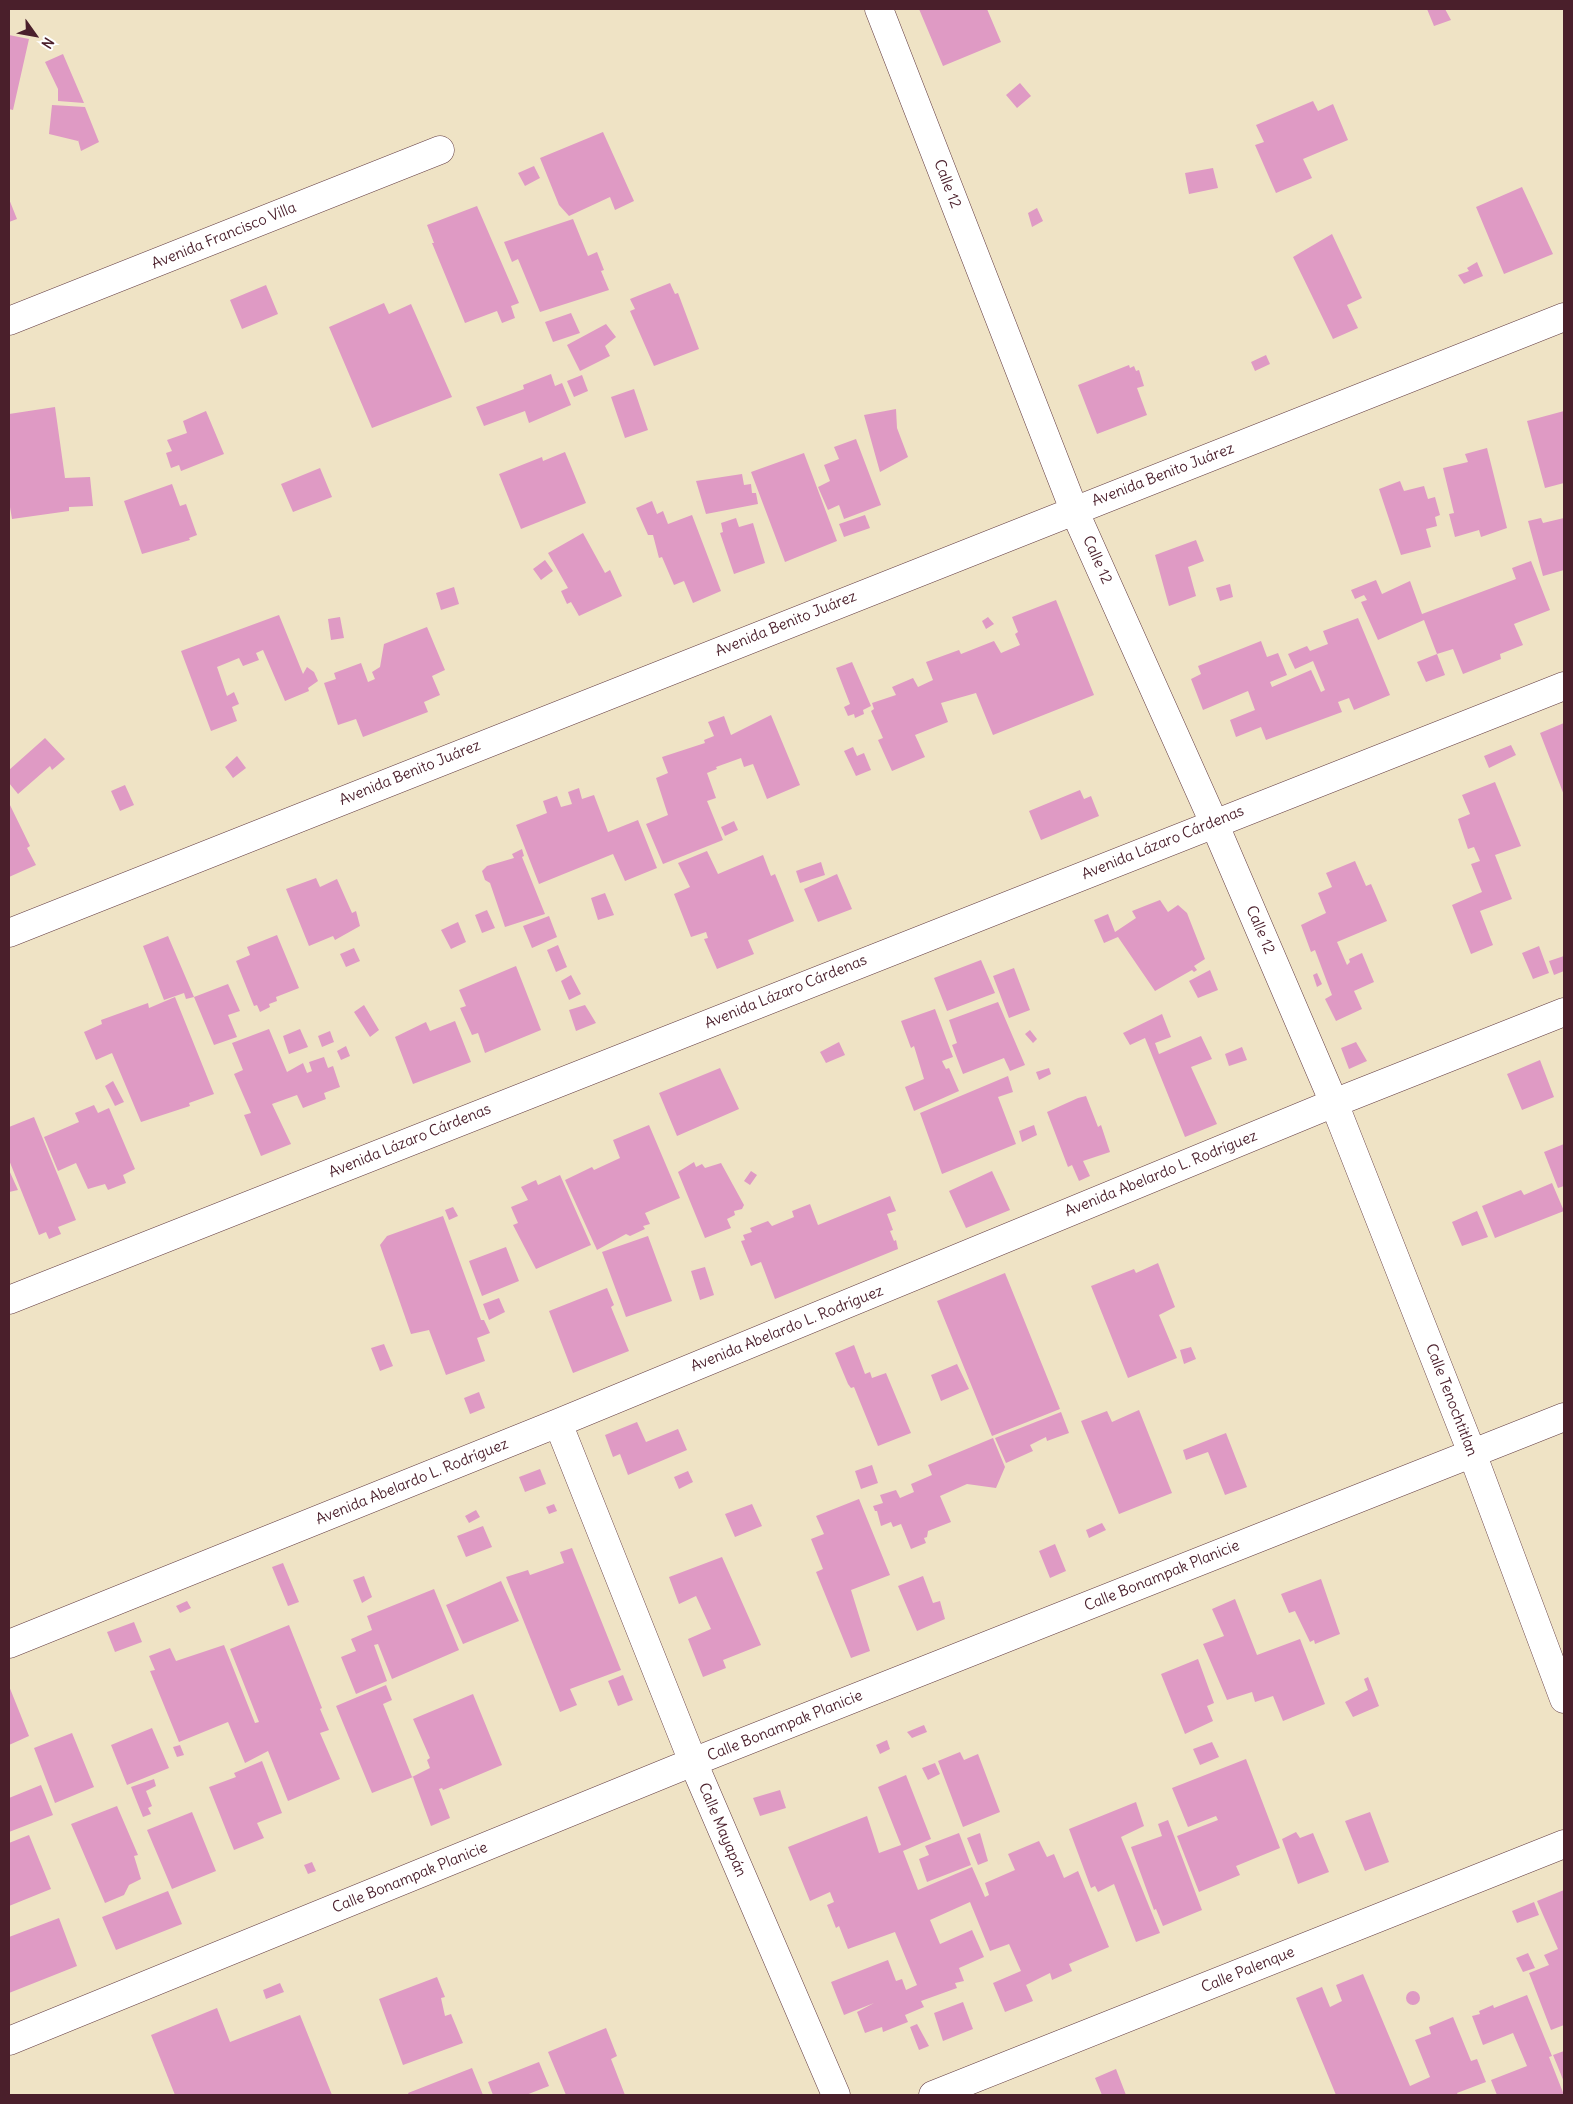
<!DOCTYPE html>
<meta charset="utf-8">
<style>
body{margin:0}
#map{position:relative;width:1573px;height:2104px;overflow:hidden;background:#efe3c5;font-family:Delius,sans-serif}
canvas{display:block}
.frame{position:absolute;inset:0;border:10px solid #4a1f2b;pointer-events:none}
.north{position:absolute;left:10px;top:10px;width:50px;height:50px;-webkit-text-stroke:4px #fff;paint-order:stroke;rotate:122deg;font-size:14px;font-weight:700;line-height:20px;text-align:center;color:#4a1f2b}
.north::after{content:'';display:block;margin:auto;width:18px;height:22px;background:#4a1f2b;clip-path:polygon(50% 0,100% 100%,50% 72%,0 100%)}
</style>
<div id="map">
<canvas width="1573" height="2104"></canvas>
<div class="frame"></div>
<div class="north">N</div>
</div>
<script>
const c = document.querySelector('canvas').getContext('2d');
c.lineJoin = 'round';
function paint(path, color) {
  c.fillStyle = color;
  c.fill(path, 'evenodd');
}
function strokePath(path, color, width, dash) {
  c.strokeStyle = color;
  c.lineWidth = width;
  c.lineCap = dash ? 'butt' : 'round';
  c.setLineDash(dash || []);
  c.stroke(path);
}
function drawText(font, color, halo, rows, align = 'center') {
  c.font = font + ' Delius,sans-serif';
  c.lineWidth = 4;
  c.setLineDash([]);
  c.textBaseline = 'middle';
  c.strokeStyle = halo;
  c.fillStyle = color;
  for (const [text, x, y, turn = 0] of rows) {
    c.save();
    c.translate(x, y);
    c.rotate((+turn || 0) * Math.PI / 180);
    c.textAlign = isNaN(turn) ? turn : align;
    if (halo) c.strokeText(text, 0, 0);
    c.fillText(text, 0, 0);
    c.restore();
  }
}
paint(new Path2D(`
 M919 9H987L1001 42 943 66Z
 M1427 9H1445L1451 20 1434 26Z
 M9 35 29 39 13 110 9 109Z
 M63 54 84 103 58 101V89L45 62Z
 M1020 83 1031 96 1017 108 1006 95Z
 M1313 101 1318 111 1333 104 1348 140 1303 159 1312 178 1276 193 1255 145 1264 142 1256 125Z
 M52 105 85 107 99 142 81 151 78 140V141L49 134Z
 M603 132 634 201 615 210 610 197 569 216 559 205 540 158Z
 M534 166 540 178 525 186 518 173Z
 M1213 168 1218 188 1189 194 1185 173Z
 M1522 187 1553 254 1504 274 1476 207Z
 M9 199 17 219 9 222Z
 M477 206 519 303 511 306 515 318 502 323 497 311 465 323 432 243H434L427 225Z
 M1037 208 1043 221 1032 227 1028 213Z
 M573 219 588 256 597 252 604 270 601 271 609 290 540 312 518 259 512 262 504 242Z
 M1332 234 1362 298 1347 305 1358 328 1333 339 1293 257Z
 M1477 262 1483 276 1464 284 1458 275 1469 271 1467 268Z
 M670 283 675 294 678 293 699 349 654 366 630 311 635 309 630 299Z
 M266 285 278 314 242 329 230 300Z
 M384 303 389 314 411 304 452 397 372 428 329 327Z
 M571 313 580 333 553 342 545 322Z
 M606 324 616 337 605 346 610 356 580 371 567 345Z
 M1266 355 1270 364 1255 371 1251 362Z
 M1129 365 1130 368 1134 366 1136 371 1139 370 1144 386 1137 388 1147 415 1097 434 1078 385Z
 M551 374 555 386 562 383 571 405 529 423 525 411 484 426 476 407 524 389 523 385Z
 M582 375 588 391 574 397 567 381Z
 M634 389 648 430 625 438 611 397Z
 M55 407 65 478 90 477 93 506 69 507V511L12 519 9 501V414Z
 M896 409 897 428 908 457 880 472 864 415Z
 M206 411 224 454 181 471 179 465 171 468 166 453 172 451 167 440 187 433 183 421Z
 M1564 411V483L1545 488 1527 421Z
 M856 439 881 505 844 519 839 505 828 510 818 487 830 481 824 465 839 459 834 447Z
 M1487 448 1507 528 1481 537 1479 530 1455 537 1449 514 1454 513 1443 468 1468 462 1465 454Z
 M565 452 586 503 521 529 499 474 542 457 543 461Z
 M804 453 837 541 785 562 751 472Z
 M320 468 332 497 293 512 281 484Z
 M742 474 744 485 751 484 752 493H756L758 504 706 514 696 481Z
 M1400 481 1404 491 1424 486 1428 499 1435 497 1440 515 1435 517 1437 526 1426 529 1431 547 1401 555 1379 489Z
 M172 484 180 506 186 504 197 535 189 538 190 540 142 554 124 501Z
 M652 501 657 514 663 511 668 524 692 515 721 591 693 603 684 581 674 585 662 557 659 558 653 535H648L636 508Z
 M865 515 870 528 844 537 839 524Z
 M736 518 739 527 753 523 765 563 734 574 720 533 723 532 721 523Z
 M1541 518 1543 523 1564 518V570L1543 576 1528 521Z
 M583 533 605 573 610 570 622 596 579 616 571 602 567 604 561 591 568 588 548 553Z
 M1196 540 1204 561 1188 567 1196 596 1169 606 1155 555Z
 M545 560 553 571 541 580 533 569Z
 M1531 561 1550 610 1514 624 1523 645 1500 654 1501 659 1463 674 1453 649 1437 654 1424 620 1378 640 1361 602 1367 600 1364 595 1355 599 1351 590 1376 580 1382 594 1410 581 1422 614 1516 579 1512 568Z
 M1230 584 1233 597 1220 601 1216 588Z
 M454 587 459 604 441 610 436 593Z
 M1056 600 1094 695 993 735 976 693 941 703 948 722 915 735 925 757 892 771 878 740 883 738 871 711 874 709 872 703 896 695 892 687 913 678 918 687 933 680 926 662 959 650 961 654 994 641 1001 653 1020 645 1015 634 1018 632 1012 617Z
 M279 615 303 674 307 667 314 672 318 681 308 688 309 691 285 701 263 650 256 653 259 660 243 666 239 658 217 667 227 696 234 692 239 704 232 707 237 721 211 731 181 651Z
 M340 617 344 638 331 640 328 619Z
 M988 617 994 624 986 629 982 621Z
 M1358 618 1390 695 1354 710 1349 698 1338 702 1342 712 1266 740 1261 727 1236 737 1230 720 1255 710 1248 691 1203 710 1191 679 1201 674 1198 666 1261 641 1267 657 1278 653 1287 675 1270 682 1272 687 1311 670 1321 692 1325 690 1313 661 1295 669 1288 654 1307 646 1310 651 1328 644 1323 631Z
 M427 627 445 670 432 676 440 695 424 702 428 712 363 737 356 719 338 725 324 683 336 679 334 673 361 663 368 682 375 679 372 672 380 667 384 644Z
 M1437 654 1445 675 1426 682 1417 662Z
 M852 662 871 706 863 710 864 714 855 718 854 714 848 716 844 707 850 704 836 668Z
 M771 715 800 785 767 799 753 764 744 767 741 758 716 767 717 769 707 773 716 798 707 801 723 840 663 864 646 824 668 815 656 778 668 773 662 757 705 743 704 740 714 736 708 722 724 716 731 735Z
 M1564 723V795L1540 733Z
 M45 738 65 759 52 770 50 766 18 794 9 783V770Z
 M1511 745 1516 755 1489 768 1484 756Z
 M853 747 857 756 864 753 871 770 856 776 844 751Z
 M237 756 246 768 233 778 225 767Z
 M1495 782 1521 846 1495 855 1512 899 1480 911 1493 945 1471 954 1452 905 1482 892 1471 864 1480 861 1474 847 1468 849 1458 819 1470 814 1462 795Z
 M125 785 134 805 120 811 111 791Z
 M579 788 582 799 594 795 608 832 638 820 657 868 625 881 613 854 539 884 516 825 547 813 543 801 557 796 561 807 572 804 568 792Z
 M1080 790 1084 799 1091 796 1099 816 1041 840 1029 811Z
 M9 803 30 846 27 848 36 865 9 877Z
 M734 821 738 830 725 836 721 827Z
 M522 849 524 856 522 857 545 914 505 927 490 883 485 880 482 871 487 866 514 858 512 854Z
 M707 851 718 874 763 855 771 876 775 874 794 921 748 940 754 954 717 969 704 939 708 938 706 932 691 937 674 894 690 887 678 863Z
 M1355 861 1366 886 1371 884 1387 921 1337 942 1347 965 1350 962 1349 959 1362 953 1374 982 1354 991 1362 1009 1336 1021 1325 999 1332 995 1327 982 1315 950 1311 952 1301 925 1326 913 1318 893 1332 887 1326 873Z
 M821 862 825 875 800 883 796 871Z
 M837 874 852 909 818 922 804 889Z
 M316 878 320 887 337 879 352 913 356 911 360 926 335 940 333 936 309 946 286 889Z
 M605 893 614 915 598 920 591 898Z
 M1160 900 1168 912 1178 905 1187 913 1205 959 1194 966 1197 970 1194 972 1192 970 1155 991 1118 937 1104 943 1094 920 1108 914 1115 932 1136 918 1132 911Z
 M487 910 495 928 482 933 475 915Z
 M549 916 557 937 532 948 523 926Z
 M458 922 466 942 451 949 441 930Z
 M277 935 299 988 276 997 277 1001 269 1004 270 1007 260 1012 257 1005 254 1006 236 961 250 955 247 947Z
 M168 936 194 997 186 999 184 993 164 1000 143 946Z
 M558 945 567 967 556 972 547 950Z
 M1539 946 1549 973 1533 979 1522 953Z
 M354 948 360 961 346 967 340 954Z
 M1564 956V971L1554 975 1549 961Z
 M981 960 995 993 947 1011 934 978Z
 M516 966 541 1030 485 1053 478 1033 472 1035 460 1008 466 1006 459 990Z
 M1014 968 1030 1010 1009 1018 993 976Z
 M1210 970 1218 990 1198 998 1189 981Z
 M1317 973 1322 984 1317 987 1313 975Z
 M571 975 581 994 569 1000 561 981Z
 M228 984 240 1011 228 1015 237 1037 214 1045 194 997Z
 M175 997 214 1094 189 1103 190 1106 141 1122 112 1053 96 1060 84 1032 102 1024 101 1020 148 1003 149 1008Z
 M998 1002 1025 1065 1010 1071 1004 1058 963 1074 952 1045 957 1043 949 1020Z
 M364 1005 379 1030 370 1037 354 1012Z
 M585 1005 596 1023 576 1031 569 1010Z
 M935 1009 953 1057 942 1061 946 1069 949 1068 959 1091 914 1111 905 1087 924 1079 914 1046 911 1048 901 1021Z
 M1162 1014 1171 1037 1155 1043 1159 1054 1201 1036 1212 1059 1191 1067 1217 1124 1185 1137 1145 1038 1130 1045 1123 1033Z
 M455 1021 471 1062 413 1084 395 1037 426 1022 430 1031Z
 M269 1029 287 1072 303 1063 307 1073 312 1071 309 1062 324 1057 328 1068 333 1066 340 1087 324 1093 326 1099 303 1108 297 1095 272 1104 291 1144 261 1156 244 1115 251 1113 234 1074 243 1070 232 1043Z
 M300 1029 308 1047 289 1054 283 1036Z
 M1030 1030 1037 1039 1033 1043 1025 1034Z
 M330 1031 334 1042 322 1047 318 1036Z
 M839 1042 845 1055 826 1063 820 1052Z
 M1356 1042 1367 1061 1349 1069 1341 1048Z
 M346 1046 350 1056 341 1060 337 1051Z
 M1242 1047 1247 1060 1229 1066 1225 1054Z
 M1540 1060 1554 1097 1522 1110 1507 1074Z
 M720 1068 739 1109 677 1136 659 1093Z
 M1049 1068 1051 1074 1039 1080 1036 1072Z
 M1008 1076 1013 1092 998 1097 1016 1144 942 1174 920 1113Z
 M113 1081 124 1102 115 1106 105 1086Z
 M1086 1096 1098 1127 1101 1125 1110 1152 1083 1161 1090 1176 1079 1181 1072 1165 1068 1167 1047 1112 1078 1098Z
 M94 1105 98 1113 109 1108 135 1169 123 1175 126 1183 108 1190 105 1184 88 1189 76 1163 58 1171 44 1137 79 1122 75 1113Z
 M34 1117 76 1220 58 1227 61 1234 49 1239 46 1232 39 1235 9 1160V1127Z
 M649 1125 680 1198 645 1213 650 1224 643 1226 645 1229 630 1236 626 1234 597 1250 565 1180 592 1167 594 1170 620 1158 613 1140Z
 M1034 1125 1037 1135 1022 1142 1019 1131Z
 M1564 1144V1186L1558 1188 1544 1152Z
 M694 1162 696 1167 702 1164 705 1168 721 1163 744 1205 742 1209 734 1211 735 1215 727 1219 731 1228 705 1238 678 1172Z
 M9 1170 18 1190 9 1192Z
 M751 1171 757 1175 750 1185 744 1181Z
 M992 1171 1010 1210 966 1228 949 1191Z
 M560 1175 591 1245 536 1269 513 1225 518 1223 511 1207 528 1200 521 1187 536 1180 538 1185Z
 M1552 1183 1564 1211 1495 1238 1482 1206 1521 1190 1524 1195Z
 M890 1196 896 1211 887 1214 893 1230 890 1231 894 1241 896 1240 898 1249 775 1299 761 1262 751 1266 741 1241 745 1240 743 1235 752 1232 750 1228 768 1221 772 1226 794 1217 792 1211 810 1204 818 1225Z
 M453 1207 458 1216 449 1220 445 1210Z
 M1477 1211 1488 1237 1462 1246 1452 1222Z
 M443 1216 481 1320H484L490 1333 477 1338 485 1361 446 1375 429 1330 411 1334 380 1245 387 1236Z
 M648 1236 672 1301 626 1317 602 1252Z
 M506 1247 519 1281 482 1296 469 1261Z
 M1158 1263 1175 1307 1159 1315 1177 1358 1128 1378 1091 1286 1134 1269 1136 1273Z
 M705 1267 714 1295 700 1300 691 1271Z
 M1005 1273 1060 1409 992 1436 937 1301Z
 M607 1288 614 1305 611 1307 629 1351 573 1373 549 1311Z
 M499 1298 505 1312 489 1320 483 1304Z
 M384 1344 393 1366 380 1371 371 1348Z
 M854 1345 865 1374 870 1372 872 1378 886 1373 911 1433 878 1446 854 1387 851 1388 848 1384 835 1353Z
 M1191 1347 1196 1359 1184 1364 1180 1350Z
 M957 1364 969 1389 941 1401 931 1375Z
 M479 1392 485 1408 470 1414 464 1398Z
 M1139 1410 1172 1493 1119 1514 1081 1421 1107 1411 1112 1422Z
 M1061 1412 1069 1433 1047 1441 1046 1437 1030 1445 1033 1451 1006 1463 995 1438Z
 M637 1422 646 1442 678 1429 687 1450 628 1475 620 1454 613 1457 605 1435Z
 M1226 1433 1247 1487 1225 1495 1208 1452 1186 1460 1183 1450Z
 M993 1438 1005 1467 996 1488 967 1484 940 1496 951 1522 928 1531 927 1537 924 1538 926 1543 911 1549 901 1524 893 1527 891 1522 881 1526 877 1511H875L873 1506 883 1503 880 1495 896 1490 900 1498 914 1492 911 1484 932 1475 928 1465Z
 M872 1465 878 1483 861 1489 855 1471Z
 M540 1469 546 1484 525 1492 519 1477Z
 M688 1471 693 1482 679 1489 674 1477Z
 M859 1499 890 1575 851 1590 870 1651 851 1658 816 1572 823 1569 811 1539 824 1534 816 1516Z
 M554 1504 557 1511 549 1514 546 1507Z
 M752 1504 762 1526 735 1537 725 1514Z
 M476 1510 480 1517 469 1523 465 1516Z
 M1102 1523 1106 1530 1089 1538 1086 1530Z
 M483 1526 492 1547 466 1557 457 1536Z
 M1055 1544 1066 1571 1050 1578 1039 1551Z
 M572 1548 621 1670 570 1689 577 1705 560 1712 506 1577 528 1570 530 1575 564 1563 560 1552Z
 M722 1557 761 1645 723 1660 726 1668 703 1677 688 1639 711 1629 696 1596 679 1604 669 1577Z
 M283 1563 299 1602 288 1606 272 1567Z
 M364 1576 372 1597 362 1603 353 1580Z
 M923 1576 933 1603 940 1601 945 1619 917 1631 898 1586Z
 M1321 1579 1340 1634 1315 1644 1314 1640 1310 1642 1295 1611 1289 1613 1281 1594Z
 M501 1581 519 1621 463 1644 446 1605Z
 M434 1589 459 1650 392 1679 378 1644 374 1645 387 1681 356 1694 341 1657 356 1651 351 1639 372 1630 367 1616Z
 M1235 1599 1257 1655 1300 1639 1325 1704 1283 1721 1273 1696 1255 1702 1252 1692 1227 1700 1203 1644 1224 1636 1212 1609Z
 M187 1601 191 1608 180 1613 176 1606Z
 M134 1622 142 1642 115 1652 107 1632Z
 M289 1625 322 1708 320 1709 329 1730 320 1733 340 1779 288 1801 268 1751 245 1763 228 1722 179 1742 150 1671 155 1670 149 1656 170 1648 176 1661 224 1645 255 1723 259 1722 230 1649Z
 M1198 1659 1214 1703 1207 1706 1213 1721 1185 1734 1161 1674Z
 M623 1675 633 1700 618 1706 608 1681Z
 M1368 1677 1379 1706 1353 1717 1345 1702 1368 1690 1364 1679Z
 M386 1685 392 1700 383 1704 412 1777 430 1768 427 1760 430 1758 413 1719 473 1694 502 1765 443 1790 442 1788 439 1789 450 1818 431 1826 413 1777 372 1793 336 1706Z
 M9 1686 29 1736 9 1745Z
 M924 1725 927 1732 912 1738 907 1732Z
 M152 1728 169 1768 127 1785 111 1745Z
 M72 1733 94 1787 55 1803 34 1748Z
 M887 1740 890 1749 880 1754 876 1745Z
 M1212 1742 1219 1757 1200 1765 1193 1749Z
 M180 1745 184 1755 177 1757 173 1747Z
 M960 1752 964 1760 978 1754 1000 1812 963 1827 938 1761Z
 M1246 1759 1280 1848 1236 1866 1240 1875 1199 1892 1177 1836 1218 1820 1216 1816 1188 1827 1172 1788Z
 M262 1761 282 1813 257 1823 264 1838 234 1850 209 1787 236 1777 234 1773Z
 M935 1763 940 1774 928 1780 922 1768Z
 M906 1775 931 1839 903 1851 918 1890 972 1867 985 1897 989 1895 985 1883 1015 1870 1008 1854 1039 1841 1047 1857 1054 1854 1064 1878 1078 1871 1109 1947 1069 1964 1072 1971 1052 1980 1050 1973 1026 1985 1033 2001 1005 2012 993 1983 1021 1971 1009 1944 990 1951 970 1902 930 1920 940 1944 972 1930 984 1957 959 1968 964 1981 955 1983 957 1988 921 2001 924 2007 905 2015 908 2022 883 2032 882 2027 865 2033 857 2012 874 2003 844 2015 831 1982 888 1960 896 1981 902 1979 906 1990 917 1985 914 1978 895 1932 848 1949 839 1926 836 1928 827 1905 834 1902 830 1892 810 1901 788 1847 867 1816 879 1853 901 1845 878 1787Z
 M154 1779 156 1786 146 1791 152 1806 148 1808 151 1814 143 1817 131 1787Z
 M41 1785 53 1815 9 1832V1798Z
 M780 1790 786 1808 760 1816 753 1798Z
 M1136 1802 1144 1826 1121 1837 1160 1933 1136 1942 1114 1884 1098 1892 1095 1886 1091 1888 1069 1829Z
 M117 1806 138 1855 134 1856 141 1879 129 1885 124 1895 105 1903 71 1824Z
 M192 1812 216 1871 172 1889 147 1830Z
 M1370 1812 1389 1862 1365 1871 1345 1821Z
 M1168 1820 1202 1910 1163 1926 1156 1909 1154 1910 1131 1847 1162 1836 1158 1824Z
 M1296 1832 1300 1838 1313 1833 1329 1872 1298 1884 1282 1839Z
 M959 1833 971 1865 927 1882 919 1859 929 1855 925 1846Z
 M980 1833 988 1861 978 1865 967 1838Z
 M29 1835 51 1889 9 1906V1843Z
 M312 1862 316 1871 308 1874 304 1865Z
 M1564 1890V2025L1551 2030 1529 1973 1549 1965 1544 1955 1558 1949 1537 1901Z
 M168 1891 182 1924 116 1950 102 1917Z
 M1534 1902 1539 1915 1517 1923 1512 1911Z
 M59 1918 77 1966 9 1993V1937Z
 M1528 1953 1535 1968 1523 1972 1516 1958Z
 M1363 1974 1410 2086 1430 2077 1415 2040 1431 2034 1429 2027 1453 2017 1471 2061 1477 2059 1486 2082 1457 2093 1458 2095H1336L1296 1998 1322 1987 1330 2007 1342 2001 1336 1985Z
 M437 1977 445 1997 441 1998 445 2016 451 2014 463 2043 403 2065 379 1999Z
 M280 1983 284 1992 266 1999 263 1990Z
 M1406 1998a7 7 0 1 1 14 0a7 7 0 1 1-14 0Z
 M1527 1995 1552 2056 1549 2057 1564 2095H1497L1491 2080 1527 2066 1513 2033 1483 2045 1472 2016 1480 2014 1479 2011 1493 2005 1494 2008Z
 M963 2002 973 2029 943 2041 934 2013Z
 M217 2008 230 2042 300 2015 332 2095H175L151 2035Z
 M917 2024 929 2046 919 2050 910 2027Z
 M606 2028 617 2056 611 2059 625 2095H566L548 2052Z
 M1564 2051V2082L1553 2055Z
 M539 2062 549 2086 526 2095H493L488 2082Z
 M472 2068 483 2095H409L408 2093Z
 M1116 2069 1126 2095H1102L1095 2078Z`), '#df9ac4');
const minor = new Path2D(`
 M879 9 1074 510 1214 823 1334 1103 1472 1453 1564 1699
 M9 321 440 150
 M9 933 1564 317
 M9 1300 1564 686
 M558 1423 693 1762 836 2095
 M9 1644 558 1423 1334 1103 1564 1012
 M9 2041 693 1762 1564 1417
 M933 2095 1564 1844`);
strokePath(minor, '#633c42', 29);
strokePath(minor, '#fff', 28);
drawText('15px', '#4a1f2b', '#fff', [
 ["Calle 12",947,184,69],
 ["Avenida Francisco Villa",224,236,-22],
 ["Avenida Benito Juárez",1163,475,-21],
 ["Calle 12",1097,560,66],
 ["Avenida Benito Juárez",786,624,-22],
 ["Avenida Benito Juárez",410,773,-22],
 ["Avenida Lázaro Cárdenas",1163,843,-22],
 ["Calle 12",1260,930,67],
 ["Avenida Lázaro Cárdenas",786,992,-22],
 ["Avenida Lázaro Cárdenas",410,1141,-22],
 ["Avenida Abelardo L. Rodríguez",1161,1174,-22],
 ["Avenida Abelardo L. Rodríguez",787,1329,-22],
 ["Calle Tenochtitlan",1451,1400,69],
 ["Avenida Abelardo L. Rodríguez",412,1482,-22],
 ["Calle Bonampak Planicie",1162,1576,-22],
 ["Calle Bonampak Planicie",785,1726,-22],
 ["Calle Mayapán",722,1830,67],
 ["Calle Bonampak Planicie",410,1878,-22],
 ["Calle Palenque",1248,1970,-22]
]);
</script>
